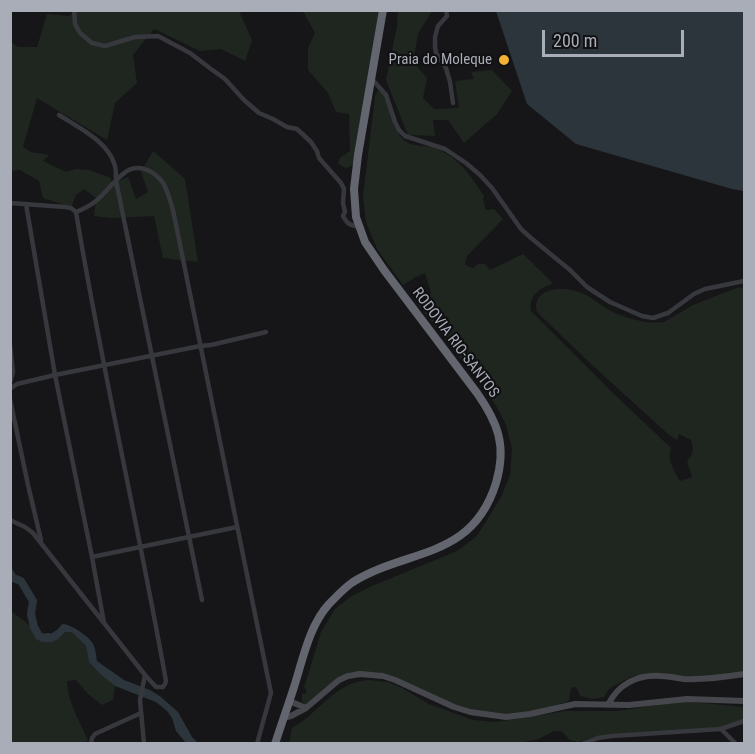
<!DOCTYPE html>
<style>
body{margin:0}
#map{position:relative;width:755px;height:754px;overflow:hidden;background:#161618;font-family:"Roboto Condensed",sans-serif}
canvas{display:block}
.frame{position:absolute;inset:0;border:12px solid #a8adb8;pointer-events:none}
.scale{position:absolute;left:542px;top:30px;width:142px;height:27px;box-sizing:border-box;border:3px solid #a8adb8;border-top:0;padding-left:8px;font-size:18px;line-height:21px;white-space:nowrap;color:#a8adb8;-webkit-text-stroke:4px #111113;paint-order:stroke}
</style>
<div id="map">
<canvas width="755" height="754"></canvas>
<div class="frame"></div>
<div class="scale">200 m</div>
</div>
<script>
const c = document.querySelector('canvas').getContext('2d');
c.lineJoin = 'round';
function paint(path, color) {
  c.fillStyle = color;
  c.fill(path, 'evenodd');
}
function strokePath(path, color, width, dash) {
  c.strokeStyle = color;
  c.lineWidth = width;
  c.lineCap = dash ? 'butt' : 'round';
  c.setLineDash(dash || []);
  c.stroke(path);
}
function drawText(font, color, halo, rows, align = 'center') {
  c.font = font + ' "Roboto Condensed",sans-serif';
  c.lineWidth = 4.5;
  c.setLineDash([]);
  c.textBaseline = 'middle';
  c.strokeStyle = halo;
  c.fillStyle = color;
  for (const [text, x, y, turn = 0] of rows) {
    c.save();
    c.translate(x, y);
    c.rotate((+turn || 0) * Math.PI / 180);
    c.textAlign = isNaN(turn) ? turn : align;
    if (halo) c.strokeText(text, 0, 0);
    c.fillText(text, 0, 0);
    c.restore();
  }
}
paint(new Path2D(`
 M77 10 239 11 252 40 245 61 221 49 200 51 154 29 133 55 137 83 115 103 107 140 37 98 23 147 31 152 49 155 43 161 66 172 76 169 89 170 111 178V184L128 177 136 199 148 192 141 172 153 151 185 179 198 262 163 258 154 216 111 218 94 216 96 198 84 189 76 195 71 207 43 198 39 181 20 170 11 171 10 41 18 47H37L47 14 69 16Z
 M303 11H382L355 162 350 167 345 168 338 163 341 157 350 151 349 114 336 112 328 93 308 70V48L315 33Z
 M398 11H432L418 34 413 62 427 78 423 98 434 109 459 108 455 81 474 79 471 72 492 70 512 91 497 114 464 143 448 120H433L435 136 408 135 386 80 397 26Z
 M378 90 382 92C388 103 395 132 403 139 411 148 424 144 434 148 458 156 471 176 484 196L483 199 486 210 494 209 503 219 467 256 465 265 473 268 478 264H485L490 270 523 254 551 281 552 284C540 288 528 296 531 311L616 396 671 448C667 460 674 471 680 481L692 477 687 461C694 453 694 450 691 440L679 434 677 440 669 435 590 363 537 312C535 305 536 300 541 295 552 286 573 288 586 295 597 301 606 310 618 314 632 320 648 324 664 322L693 305 739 287 744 288V673L684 678 663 673H649L634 676 625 680 609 689 604 697 593 699 580 696 578 690 575 687 571 688 569 701 529 713 497 715 465 710 404 682 378 672H350L305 705 302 701V694H305L307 690 304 688 321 632 335 609 350 597 372 586 457 551 477 536 501 497 510 475 512 449 506 425 498 409 480 383 417 303 431 293 425 273 416 277 403 285 377 249 366 222 363 197 375 96Z
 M10 610 33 628 39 641 60 638 65 632 72 631 86 646 89 662 100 674 115 686 113 700 102 705 88 694 76 680 67 681C68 703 79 720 88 740L86 743H11Z
 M368 680 388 682 402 688 429 704 473 720 496 722 566 711H617L682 701 744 707V720L725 727 599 736 578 742 570 740 561 731H554L539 739 519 743 289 744 292 728C314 716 331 690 354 683 358 681 363 681 368 680Z`), '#1e261f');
paint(new Path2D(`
 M496 11H744V191L732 189 576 144 527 104Z
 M62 624C71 624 92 638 94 646 96 651 96 656 97 661L124 680 150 690 161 697 178 712 192 737 198 743H186L176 731 172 718 167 711 156 702 115 686 100 674 89 662 86 646 72 632H65C57 642 51 644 39 641V636C48 636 57 632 62 624Z`), '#2c353c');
strokePath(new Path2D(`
 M10 573 13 578 21 581 33 601 31 614 34 627 39 636 44 638 48 637`), '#2c353c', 8);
strokePath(new Path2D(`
 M74 10 75 24 80 33 92 43 105 46 135 37 158 36 190 53 211 69 225 79 244 100 259 113 273 119 287 127 297 129 311 142 317 151 319 158 341 183 344 189 343 203 345 212 343 216C347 224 350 225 359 227
 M446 10 447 16 438 26 435 37V47L436 53 446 68 450 82 453 103
 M372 79 386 95 395 122 399 130 405 136 445 149 466 163 480 175 492 188 521 229 531 238 570 270 587 287 610 302 642 316 653 318 668 313 694 294 705 289 744 281
 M59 115C78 127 109 142 115 166 116 170 116 176 116 181L202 600
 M10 203 65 207 71 208 76 212C102 369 138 524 166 681L165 684 163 687H156L145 675
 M26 204 55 375 200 346 211 345 266 332
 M76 212C101 203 105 189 123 174 137 162 154 170 163 183 168 191 170 201 173 210L271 693 257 744
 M10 345 13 372 10 383
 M10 389 17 384 55 375 92 557 104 623
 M10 399 28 485 41 540
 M10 520 25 527 33 533 145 675 140 700 144 744
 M92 557 237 527
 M721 729 736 744
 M91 744 92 738 95 734 141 713
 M582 744 598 738 612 736 721 729 744 721`), '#37383d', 4.5);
strokePath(new Path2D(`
 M289 701 306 708
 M608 705C618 684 638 674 661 676 669 676 676 678 684 679 704 680 725 677 744 674
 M283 718 291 716 306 708 339 680 348 676 360 674 383 676 395 680 454 707 470 712 506 717 530 714 575 704 629 705 687 699 744 701`), '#45474d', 6);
strokePath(new Path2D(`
 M275 744C281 725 288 706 294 687 303 659 309 626 329 604 336 597 344 588 353 582 408 548 472 560 496 483 507 446 498 423 477 393L384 270 365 242 356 217 354 189 358 155 383 10`), '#63666e', 8);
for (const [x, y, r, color] of [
 [504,60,6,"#f2b134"]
]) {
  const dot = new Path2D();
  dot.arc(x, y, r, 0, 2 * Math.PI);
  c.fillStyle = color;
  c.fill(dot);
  strokePath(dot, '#111113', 2);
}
drawText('15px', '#a8adb8', '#111113', [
 ["Praia do Moleque",492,60]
], 'right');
drawText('15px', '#a8adb8', '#111113', [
 ["RODOVIA RIO-SANTOS",455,343,53]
]);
</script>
